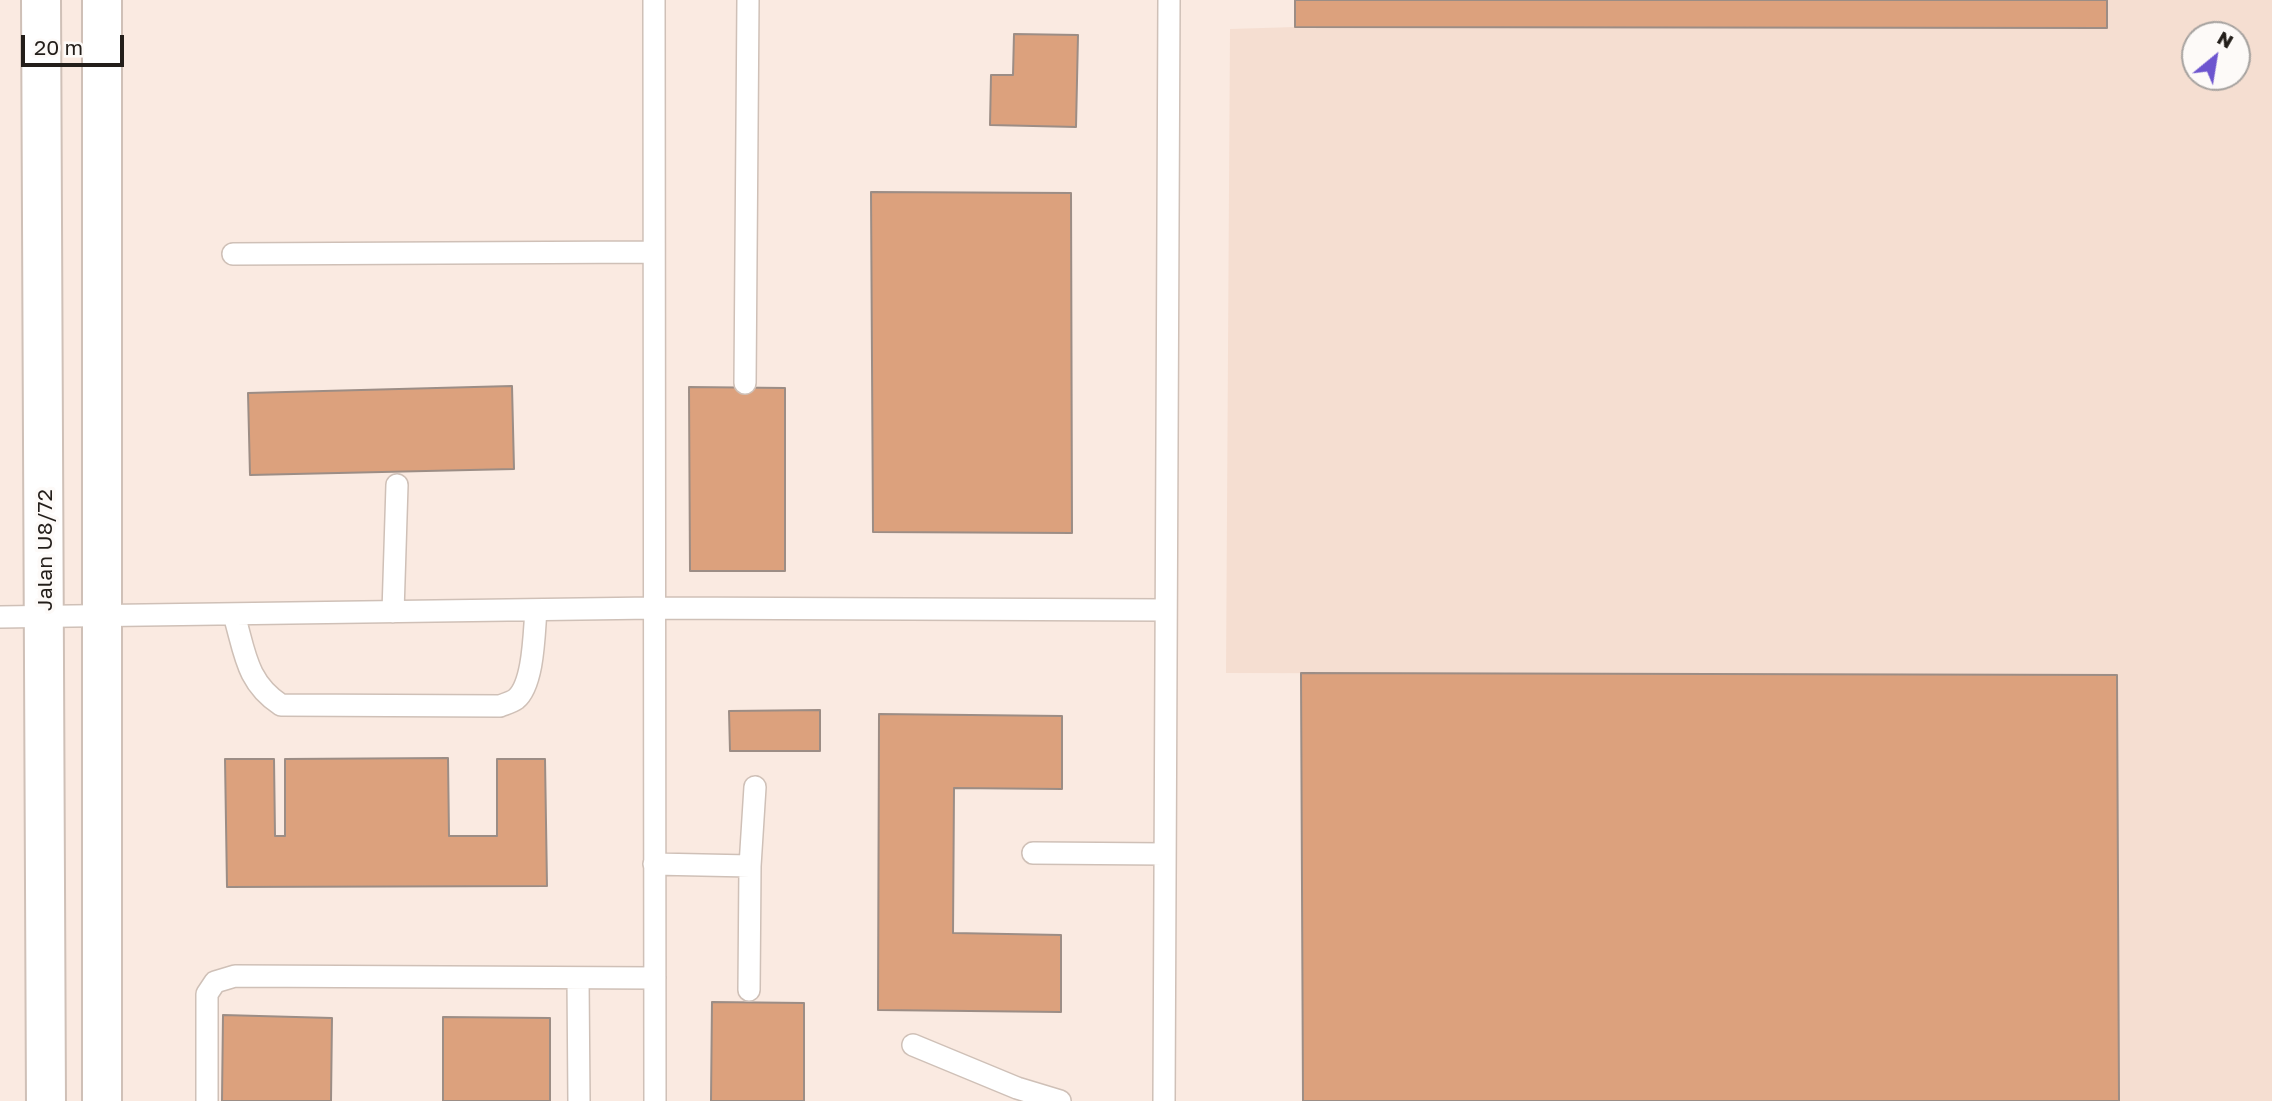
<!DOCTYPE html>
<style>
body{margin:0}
#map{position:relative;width:2272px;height:1101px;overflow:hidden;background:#faeae1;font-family:"Golos Text",sans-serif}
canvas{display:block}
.north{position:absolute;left:2181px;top:21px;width:70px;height:70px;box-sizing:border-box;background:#fdfaf8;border:2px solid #a6a29f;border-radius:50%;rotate:30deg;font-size:19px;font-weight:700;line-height:28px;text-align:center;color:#231e1a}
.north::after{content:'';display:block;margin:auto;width:24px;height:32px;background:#6d55cf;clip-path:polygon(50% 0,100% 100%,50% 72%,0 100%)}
.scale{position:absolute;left:21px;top:35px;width:103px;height:32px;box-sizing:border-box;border:4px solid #231e1a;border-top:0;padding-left:9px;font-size:21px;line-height:24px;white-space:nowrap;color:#231e1a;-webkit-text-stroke:5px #fdfaf8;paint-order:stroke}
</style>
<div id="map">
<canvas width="2272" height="1101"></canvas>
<div class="north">N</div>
<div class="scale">20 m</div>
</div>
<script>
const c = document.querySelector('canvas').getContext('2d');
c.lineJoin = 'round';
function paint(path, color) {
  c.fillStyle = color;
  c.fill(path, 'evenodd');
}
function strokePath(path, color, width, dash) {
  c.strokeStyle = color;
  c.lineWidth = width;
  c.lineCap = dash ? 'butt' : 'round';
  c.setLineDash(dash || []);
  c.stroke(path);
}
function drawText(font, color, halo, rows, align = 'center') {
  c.font = font + ' "Golos Text",sans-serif';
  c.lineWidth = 7;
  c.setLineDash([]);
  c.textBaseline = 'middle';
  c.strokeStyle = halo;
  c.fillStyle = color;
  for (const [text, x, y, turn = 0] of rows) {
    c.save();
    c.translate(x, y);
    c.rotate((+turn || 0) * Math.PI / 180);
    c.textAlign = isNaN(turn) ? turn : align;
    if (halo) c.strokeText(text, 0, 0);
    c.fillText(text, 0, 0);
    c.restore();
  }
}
paint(new Path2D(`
 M2107 0H2272V1101H2119L2117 675 1226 673 1230 29 1295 27 2107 28ZM2195 35H2237V77H2195Z`), '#f5ded1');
const building = new Path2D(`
 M1295 0H2107V28L1295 27Z
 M1014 34 1078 35 1076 127 990 125 991 75H1013Z
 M871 192 1071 193 1072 533 873 532Z
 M512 386 514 469 250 475 248 393Z
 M689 387 785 388V571H690Z
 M1301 673 2117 675 2119 1101H1303Z
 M820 710V751H730L729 711Z
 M879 714 1062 716V789L954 788 953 933 1061 935V1012L878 1010Z
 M448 758 449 836H497V759H545L547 886 227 887 225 759H274L275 836H285V759Z
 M712 1002 804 1003V1101H711Z
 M223 1015 332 1018 331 1101H222Z
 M443 1017 550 1018V1101H443Z`);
paint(building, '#dca17d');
strokePath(building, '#9c8d85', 2);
const lane = new Path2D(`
 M654 0 655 1101
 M233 254 653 252
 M745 383 748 0
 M393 612 397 485
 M234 615C245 652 246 682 281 705L500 706C505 704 512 702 516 699 534 684 534 632 536 610
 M0 617 653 608 1166 610
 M1033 853 1165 854
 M654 864 750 866
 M578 978 579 1101
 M749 990 750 866 755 787
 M913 1045 1017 1088 1060 1101
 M207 1101V994L215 982 235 976 655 978
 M1164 1101 1169 0`);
const street = new Path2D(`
 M41 0 46 1101
 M102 0V1101`);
strokePath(lane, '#cfc0b7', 24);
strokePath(street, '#cfc0b7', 42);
strokePath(lane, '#fff', 21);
strokePath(street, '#fff', 38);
drawText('21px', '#231e1a', '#fdfaf8', [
 ["Jalan U8/72",45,550,-90]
]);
</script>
